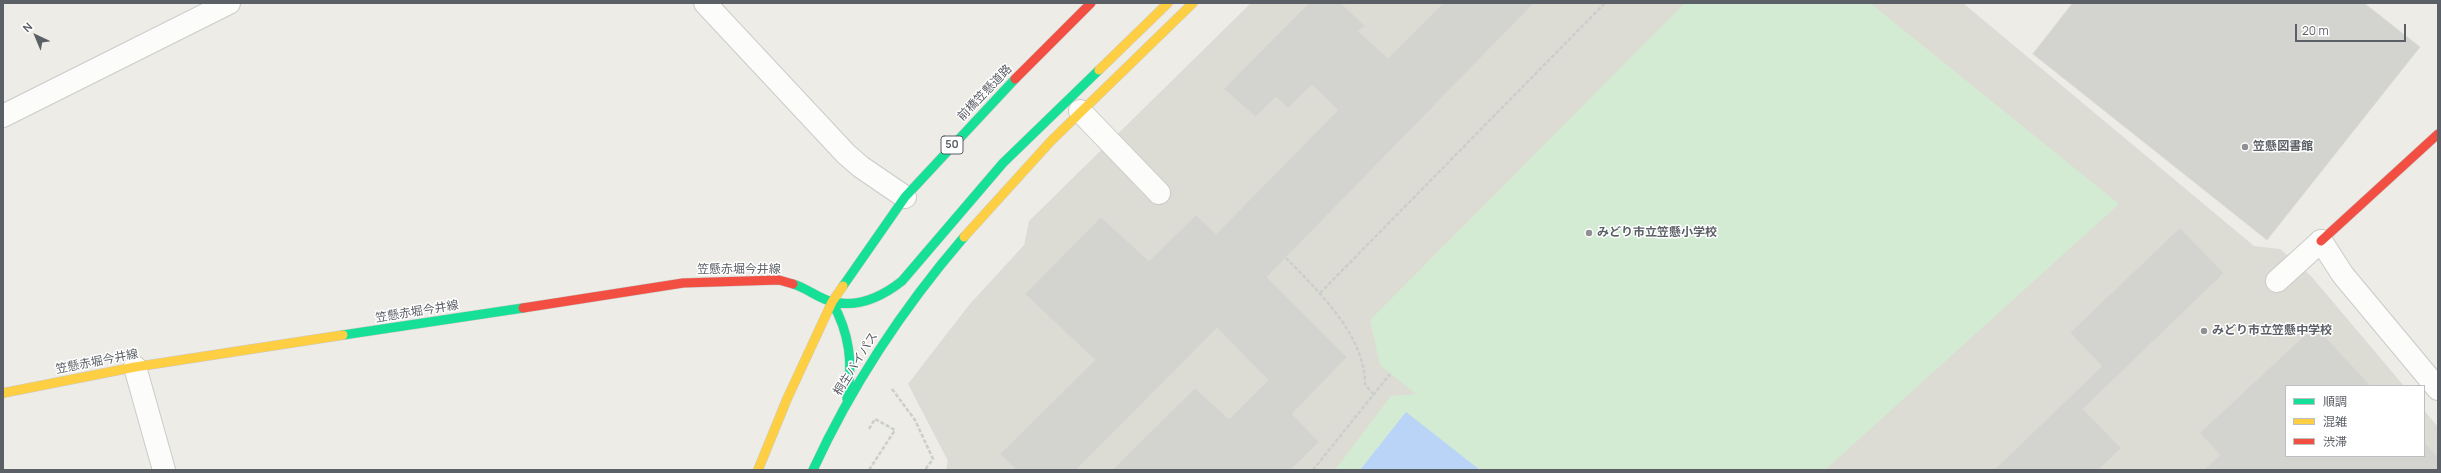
<!DOCTYPE html>
<meta charset="utf-8">
<style>
body{margin:0}
#map{position:relative;width:2441px;height:473px;overflow:hidden;background:#edece6;font-family:Manrope,"Noto Sans JP",sans-serif}
canvas{display:block}
.frame{position:absolute;inset:0;border:4px solid #5b5f66;pointer-events:none}
.legend{position:absolute;left:2285px;top:385px;width:140px;height:72px;box-sizing:border-box;background:#fff;border:1px solid #bdbfc2;margin:0;padding:5px 7px;list-style:none;font-size:12px;color:#5b5f66}
.legend li{display:flex;align-items:center;gap:8px;height:20px}
.legend b{width:20px;border:1px solid #bdbfc2}
.north{position:absolute;left:16px;top:16px;width:40px;height:40px;-webkit-text-stroke:3px #fff;paint-order:stroke;rotate:316deg;font-size:11px;font-weight:700;line-height:16px;text-align:center;color:#5b5f66}
.north::after{content:'';display:block;margin:auto;width:14px;height:18px;background:#5b5f66;clip-path:polygon(50% 0,100% 100%,50% 72%,0 100%)}
.scale{position:absolute;left:2295px;top:24px;width:111px;height:18px;box-sizing:border-box;border:2px solid #5b5f66;border-top:0;padding-left:5px;font-size:12px;line-height:14px;white-space:nowrap;color:#5b5f66;-webkit-text-stroke:3px #fff;paint-order:stroke}
</style>
<div id="map">
<canvas width="2441" height="473"></canvas>
<div class="frame"></div>
<ul class="legend">
<li><b style="height:5px;background:#16e098"></b>順調</li>
<li><b style="height:5px;background:#ffcf43"></b>混雑</li>
<li><b style="height:5px;background:#f24e42"></b>渋滞</li>
</ul>
<div class="north">N</div>
<div class="scale">20 m</div>
</div>
<script>
const c = document.querySelector('canvas').getContext('2d');
c.lineJoin = 'round';
function paint(path, color) {
  c.fillStyle = color;
  c.fill(path, 'evenodd');
}
function strokePath(path, color, width, dash) {
  c.strokeStyle = color;
  c.lineWidth = width;
  c.lineCap = dash ? 'butt' : 'round';
  c.setLineDash(dash || []);
  c.stroke(path);
}
function drawText(font, color, halo, rows, align = 'center') {
  c.font = font + ' Manrope,"Noto Sans JP",sans-serif';
  c.lineWidth = 3;
  c.setLineDash([]);
  c.textBaseline = 'middle';
  c.strokeStyle = halo;
  c.fillStyle = color;
  for (const [text, x, y, turn = 0] of rows) {
    c.save();
    c.translate(x, y);
    c.rotate((+turn || 0) * Math.PI / 180);
    c.textAlign = isNaN(turn) ? turn : align;
    if (halo) c.strokeText(text, 0, 0);
    c.fillText(text, 0, 0);
    c.restore();
  }
}
paint(new Path2D(`
 M1251 3H1963L2254 246 2280 249 2311 276 2404 386H2286V456H2424V410L2438 427V470H946L948 461 908 384 969 305 1024 245 1029 221Z`), '#dddcd4');
paint(new Path2D(`
 M1685 3H1870L2119 204 1825 470H1335L1391 396 1416 394 1380 365 1370 320Z`), '#d3ebd3');
paint(new Path2D(`
 M1406 412 1480 470H1360Z`), '#bad4f8');
const building = new Path2D(`
 M1309 3H1341L1365 26 1358 31 1388 58 1443 3H1534L1267 277 1347 357 1292 414 1319 442 1291 470H1112L1195 388 1229 419 1268 380 1217 328 1076 470H1016L1000 454 1095 360 1025 294 1101 217 1149 261 1196 215 1216 234 1338 110 1312 85 1288 108 1276 97 1256 117 1224 89Z
 M2073 3H2364L2420 47 2267 240 2033 54Z
 M2180 228 2224 273 2083 409 2121 448 2099 470H1994L2102 366 2070 333Z
 M2315 326 2371 386H2286V456H2424V442L2438 457V470H2204L2220 455 2200 433Z`);
paint(building, '#d3d3cf');
strokePath(building, '#dcdbd6', 1);
const lane = new Path2D(`
 M1080 111 1159 193
 M2277 281 2321 241`);
const street = new Path2D(`
 M705 3 846 154 861 167 905 197
 M3 116 229 3
 M2321 241 2343 275 2438 389
 M135 367 164 470`);
const fast = new Path2D(`
 M793 284C807 288 819 299 833 302 859 308 883 296 902 281L1003 163 1099 70
 M843 286 905 197 1015 79
 M832 302C850 334 853 363 847 399
 M343 335 523 308
 M813 470C852 385 903 308 964 237`);
const slow = new Path2D(`
 M1099 70 1168 3
 M964 237 1051 141 1193 3
 M3 393 135 367 343 335
 M758 470 787 399 832 302 843 286`);
const jam = new Path2D(`
 M1015 79 1091 3
 M2321 241 2438 134
 M523 308 683 283 779 280 793 284`);
strokePath(lane, '#cacbca', 24);
strokePath(street, '#cacbca', 24);
strokePath(fast, '#c9c9c9', 10);
strokePath(slow, '#c9c9c9', 10);
strokePath(jam, '#c9c9c9', 10);
strokePath(new Path2D(`
 M1286 258C1318 291 1365 335 1365 384L1373 394
 M1320 293 1605 3
 M892 389 915 420 933 459 925 470
 M869 429 875 419 895 430 869 470
 M1313 470 1390 374`), '#cacfcd', 2.5, [4, 2]);
strokePath(lane, '#fcfcfb', 22);
strokePath(street, '#fcfcfb', 22);
strokePath(fast, '#16e098', 9);
strokePath(slow, '#ffcf43', 9);
strokePath(jam, '#f24e42', 9);
for (const [x, y, r, color] of [
 [2245,147,4,"#8e9093"],
 [1589,233,4,"#8e9093"],
 [2204,331,4,"#8e9093"]
]) {
  const dot = new Path2D();
  dot.arc(x, y, r, 0, 2 * Math.PI);
  c.fillStyle = color;
  c.fill(dot);
  strokePath(dot, '#fff', 1.5);
}
for (const [x, y, w] of [
 [952,145,22]
]) {
  const box = new Path2D();
  box.roundRect(x - w / 2, y - 9, w, 18, 3);
  c.fillStyle = '#fff';
  c.fill(box);
  strokePath(box, '#5b5f66', 1);
}
drawText('bold 11px', '#5b5f66', null, [
 ["50",952,145]
]);
drawText('12px', '#5b5f66', '#fff', [
 ["前橋笠懸道路",985,93,-46],
 ["笠懸赤堀今井線",739,270],
 ["笠懸赤堀今井線",417,312,-9],
 ["笠懸赤堀今井線",97,362,-11],
 ["桐生バイパス",856,364,-58]
]);
drawText('bold 12px', '#5b5f66', '#fff', [
 ["笠懸図書館",2253,147],
 ["みどり市立笠懸小学校",1597,233],
 ["みどり市立笠懸中学校",2212,331]
], 'left');
</script>
